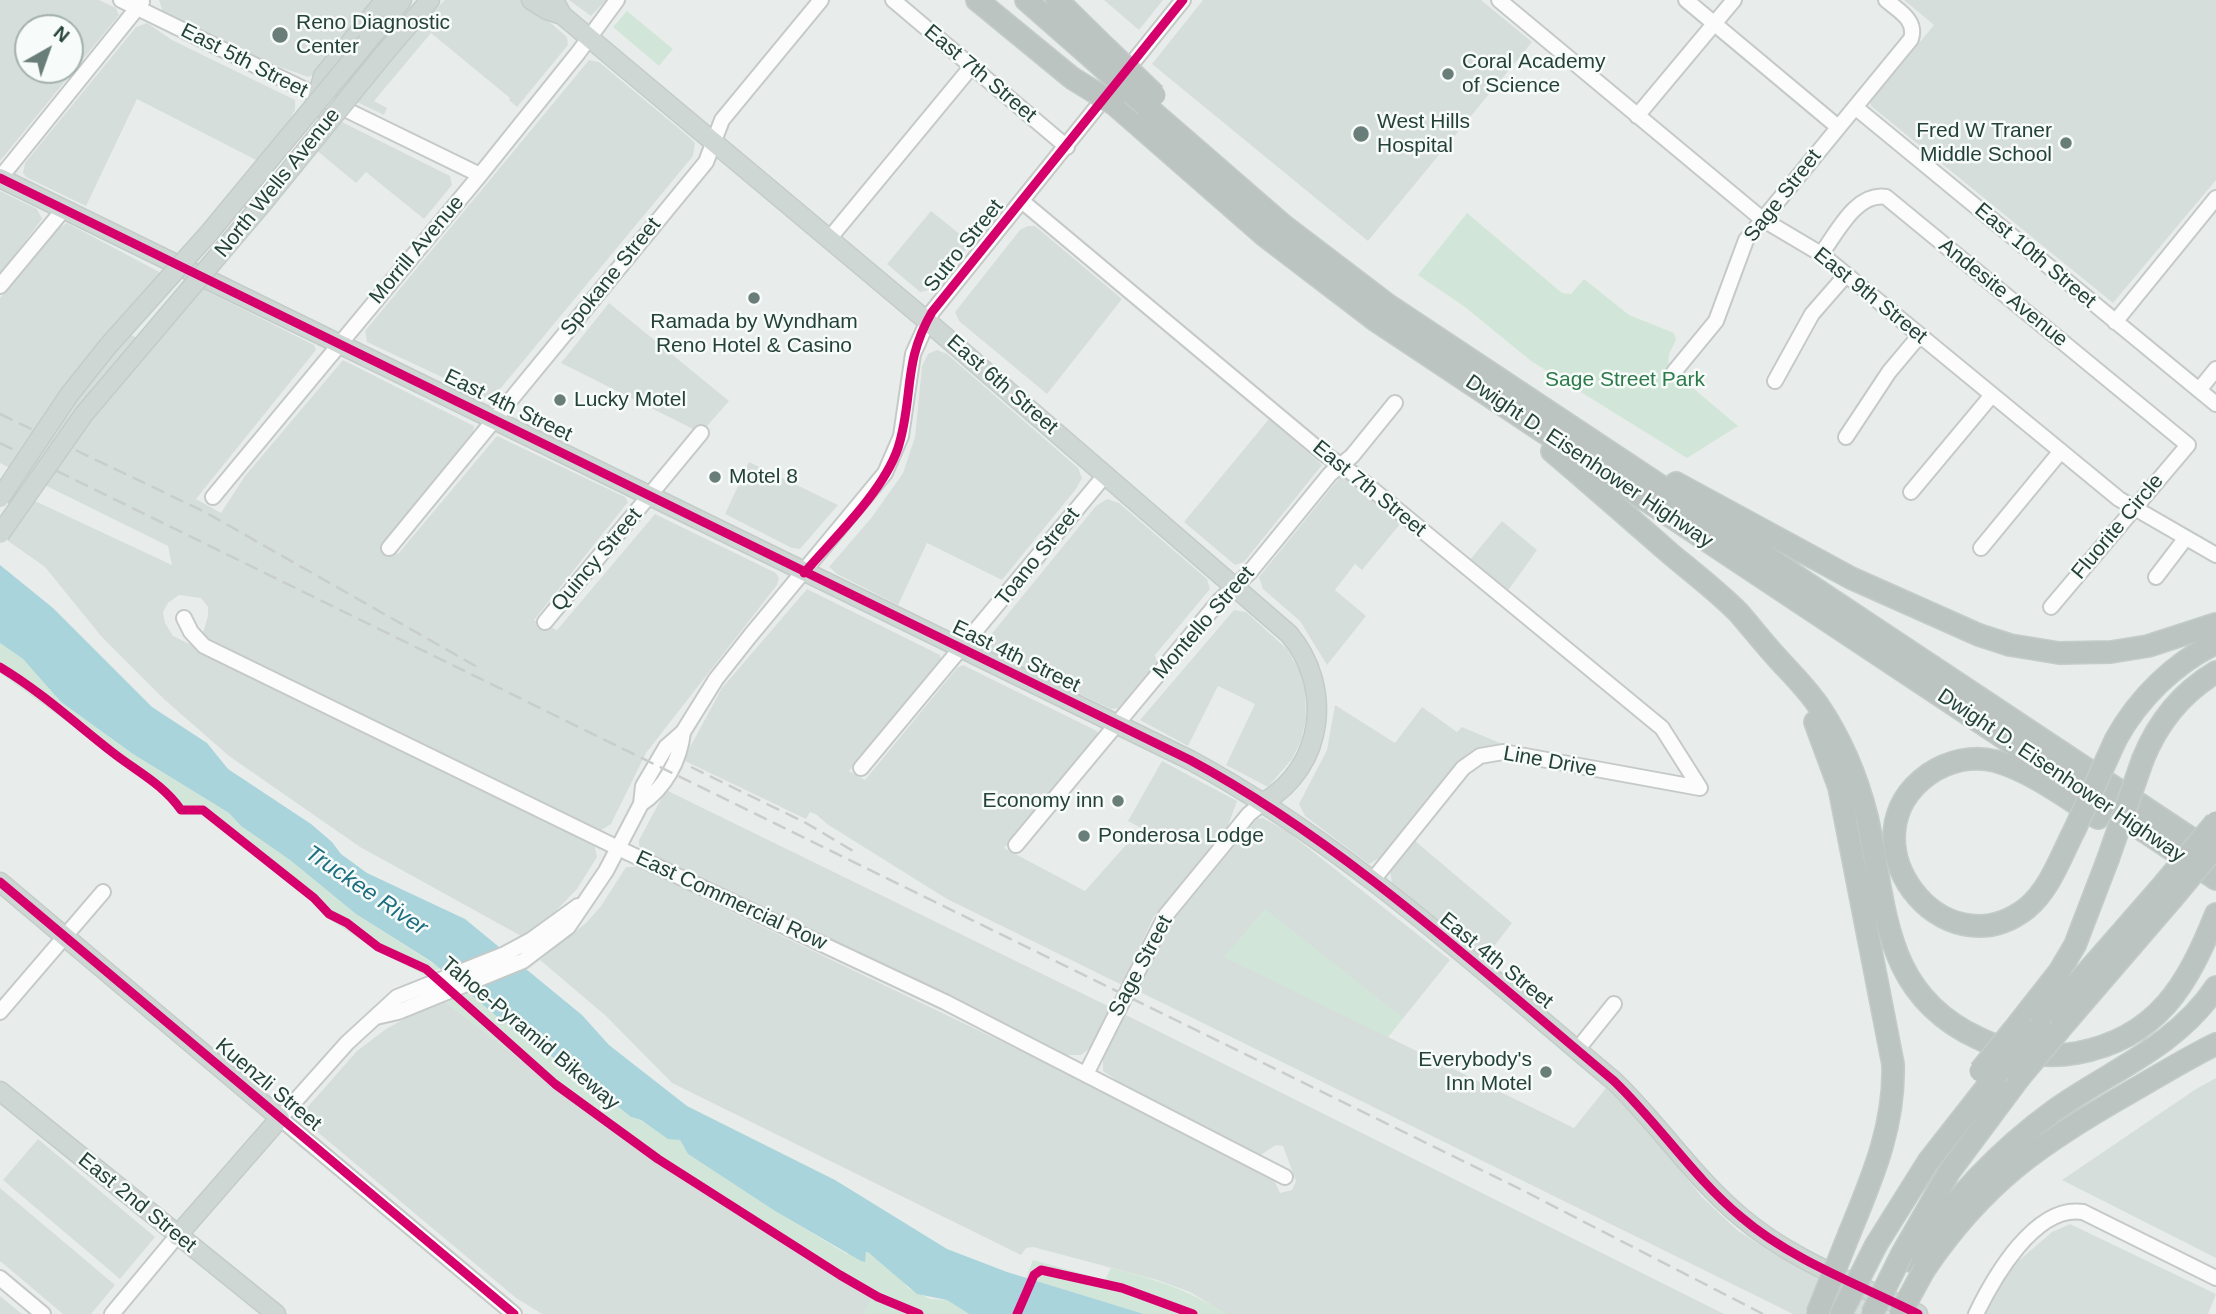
<!DOCTYPE html>
<style>
body{margin:0}
#map{position:relative;width:2216px;height:1314px;overflow:hidden;background:#e8edeb;font-family:Arial,sans-serif}
canvas{display:block}
.north{position:absolute;left:14px;top:14px;width:70px;height:70px;box-sizing:border-box;background:#f7fbf9;border:2px solid #a3b1ad;border-radius:50%;rotate:40deg;font-size:19px;font-weight:700;line-height:28px;text-align:center;color:#24423a}
.north::after{content:'';display:block;margin:auto;width:24px;height:32px;background:#697e78;clip-path:polygon(50% 0,100% 100%,50% 72%,0 100%)}
</style>
<div id="map">
<canvas width="2216" height="1314"></canvas>
<div class="north">N</div>
</div>
<script>
const c = document.querySelector('canvas').getContext('2d');
c.lineJoin = 'round';
function paint(path, color) {
  c.fillStyle = color;
  c.fill(path, 'evenodd');
}
function strokePath(path, color, width, dash) {
  c.strokeStyle = color;
  c.lineWidth = width;
  c.lineCap = dash ? 'butt' : 'round';
  c.setLineDash(dash || []);
  c.stroke(path);
}
function drawText(font, color, halo, rows, align = 'center') {
  c.font = font + ' Arial,sans-serif';
  c.lineWidth = 5;
  c.setLineDash([]);
  c.textBaseline = 'middle';
  c.strokeStyle = halo;
  c.fillStyle = color;
  for (const [text, x, y, turn = 0] of rows) {
    c.save();
    c.translate(x, y);
    c.rotate((+turn || 0) * Math.PI / 180);
    c.textAlign = isNaN(turn) ? turn : align;
    if (halo) c.strokeText(text, 0, 0);
    c.fillText(text, 0, 0);
    c.restore();
  }
}
paint(new Path2D(`
 M0 0H99L116 8 119 15 0 161ZM28 28H70V70H28Z
 M159 0H380L319 73 308 77 264 61 163 12Z
 M445 0H524L567 37 568 45 517 107 509 100 510 98 431 33 374 101 387 108 384 115 355 101 403 42Z
 M569 0H606L591 16Z
 M1104 0H1163L1139 30Z
 M1203 0H1481L1532 42 1368 241 1152 64Z
 M1904 0H2216V180L2113 303 1871 106 1870 102 1934 25Z
 M147 23 172 40 295 100V110L276 144 258 161 137 99 86 206 26 177 23 173 25 163 136 27Z
 M589 60 599 62 689 137 695 143 693 156 491 400 367 342 365 331Z
 M338 120 450 176 452 185 424 219 366 172 356 183 315 149Z
 M0 191 37 209 42 219 0 275Z
 M931 211 971 243 934 289 920 292 887 264Z
 M67 223 165 275 120 329 137 338 187 281 314 345 316 350 196 499 221 513 245 476 343 360 474 426 473 432 382 544 398 554 497 436 625 497 628 502 534 620 557 630 655 514 776 573 779 578 777 585 646 753 611 824 600 831H593L214 643 203 633 208 616V607L201 598 179 595 168 603 163 612 165 623 173 636 594 843 597 857 577 889 547 920 523 937 360 847 229 756 165 700 101 636 45 567 4 538 35 501 172 565 168 546 0 463V298L57 229Z
 M1028 226H1035L1122 299 1047 394 959 321 955 312 1020 230Z
 M609 303 729 401 701 433 561 363Z
 M937 350 947 354 1078 468 1082 478 1076 489 1002 580 927 543 898 605 837 574 829 567 872 517 903 473 915 437 922 366 928 354Z
 M1269 419 1322 465 1244 562 1235 565 1184 522Z
 M749 462 838 505 800 549 792 548 725 514Z
 M1340 477 1349 479 1401 523 1362 570 1355 564 1335 590 1366 616 1327 665 1300 621 1263 589 1259 577Z
 M1107 499 1119 503 1207 579 1210 589 1155 655 1157 662 1119 708 1111 709 989 650 985 642 1096 506Z
 M1502 521 1537 550 1507 592 1469 561Z
 M807 589 940 655 941 660 849 771 865 780 957 668 963 665 1097 731V736L1004 848 1085 891 1141 828 1128 821 1162 761 1237 801 1226 831 1154 916 1122 985 947 899 827 824 817 815 810 812 806 819 683 760 722 688Z
 M1234 610 1246 612 1287 649 1300 672 1305 689 1306 719 1301 741 1292 759 1268 787 1226 765 1255 704 1218 686 1188 746 1140 720Z
 M1335 705 1395 743 1422 707 1457 732 1462 727 1507 746 1484 749 1383 856 1369 864 1305 816 1299 804 1327 750Z
 M666 790 1112 1008 1094 1045 1081 1055H1066L649 855 639 846V840Z
 M1263 818 1288 832 1450 960 1388 1037 1574 1128 1606 1088 1645 1127 1702 1197 1737 1230 1774 1254 1893 1314H1793L1136 990 1176 917 1257 819Z
 M1414 840 1512 923 1485 958 1392 883 1390 872 1393 866Z
 M626 867H638L1109 1093 1273 1178 1280 1193 1292 1190 1296 1181 1283 1146 1276 1145 1259 1156 1136 1094 1103 1071V1058L1124 1014 1724 1314H1226L1190 1292 1157 1280 1033 1247 1026 1248 1021 1255 672 1083 606 1016 540 960 586 923 601 906Z
 M446 1002 638 1150 873 1296 864 1314H542L516 1298 303 1120 305 1110 357 1051 386 1029 424 1008Z
 M2216 1078V1258L2062 1180 2196 1089Z
 M38 1139 155 1237 120 1279 3 1180Z
 M0 1188 115 1285 91 1314H63L0 1261Z
 M2070 1224 2216 1294 2208 1314H1986L2008 1270 2052 1232Z
 M0 1296 22 1314H0Z`), '#d6dedb');
paint(new Path2D(`
 M627 11 673 49 659 66 613 27Z
 M1467 213 1562 293 1571 294 1584 279 1629 315 1674 333 1676 340 1669 354 1668 367 1738 426 1687 458 1531 361 1465 307 1418 275Z
 M0 643 23 659 61 702 133 754 229 813 241 826 290 860 356 914 440 968 425 975 376 950 325 916 303 894 207 815 201 812 183 814 161 790 0 673Z
 M1265 909 1403 1018 1388 1037 1224 957Z
 M469 992C520 1038 577 1074 631 1117L640 1120 668 1138 680 1140 688 1154 775 1211 847 1254 869 1253 901 1278 908 1288 930 1299 947 1300 969 1314H864L872 1296 638 1150 446 1002Z
 M1033 1260 1105 1280 1111 1268C1157 1280 1185 1288 1226 1314H1144L1026 1278Z`), '#d1e6d8');
paint(new Path2D(`
 M0 565 53 608 152 707 207 743 228 769 311 824 332 842 341 854 367 873 465 919 582 1015 609 1045 687 1106 835 1180 947 1249 1007 1272 1144 1314H969L947 1300 917 1294 869 1253 866 1252 865 1262 861 1261 775 1211 688 1154 680 1140 668 1139 641 1120 631 1117 569 1068 525 1040 432 962 356 914 290 860 241 826 229 813 133 754 61 702 23 659 0 643Z`), '#a9d4db');
const minor = new Path2D(`
 M121 0 480 175
 M893 0 1067 147
 M1499 0 1762 219 1821 254 2119 499 2216 555
 M1686 0 1838 127
 M1855 107 2216 404
 M1637 116 1734 0
 M0 178 142 2
 M247 199 317 125
 M1023 202 1323 453 1355 475 1662 728 1700 788 1503 752 1480 756 1463 768 1372 881
 M829 239 972 66
 M1821 254C1837 233 1856 192 1886 197L2188 445 2051 607
 M0 286 64 209
 M2115 322 2216 198
 M1674 372 1716 321 1746 240 1911 39C1917 20 1899 11 1886 0
 M1775 381 1812 314 1846 275
 M2199 390 2216 369
 M1846 437 1889 372 1920 335
 M1911 492 1992 395
 M213 497 480 175 578 53 617 0
 M389 548 706 162 722 120 821 0
 M1981 548 2061 451
 M2156 577 2185 539
 M184 618 191 632 204 646 618 848 945 1002 1285 1177
 M545 622 701 433
 M861 768 1106 474
 M641 804C665 788 680 760 683 732
 M1016 845 1220 600 1249 573 1330 474 1352 456 1395 403
 M0 1012 103 892
 M376 1017 398 1012 523 961 568 927 606 871 641 804 643 786 666 747 683 732 716 679 750 636 885 473 901 436 913 354 932 312 1183 0
 M1577 1050 1614 1004
 M1086 1074 1166 915 1249 814 1264 802
 M0 1278 43 1314
 M112 1314 177 1236
 M514 1314 280 1118 347 1043 397 997 505 954 531 940 578 906
 M1976 1314C1993 1279 2035 1204 2083 1212L2216 1278`);
const major = new Path2D(`
 M531 0 547 10 562 15
 M554 0 562 15 927 321 1289 634C1333 686 1325 766 1264 802
 M367 42 402 0
 M383 55 430 0
 M317 98 323 76 385 0
 M0 178 1190 760C1343 842 1481 970 1614 1081 1659 1124 1693 1177 1741 1217 1791 1260 1860 1285 1918 1314
 M0 882 280 1118 177 1236
 M0 1091 276 1314`);
const highway = new Path2D(`
 M977 0 1072 78
 M1026 0 1091 57
 M1057 0 1107 49
 M1114 104 1265 236 1375 320 2216 879
 M1146 106 1283 225 1388 305 2213 853
 M1552 451C1593 486 1633 521 1673 556 1695 574 1718 592 1738 612 1752 628 1765 645 1780 661 1793 675 1806 688 1818 705 1841 739 1857 777 1867 817 1887 906 1881 993 1978 1038 2008 1053 2044 1059 2077 1053 2158 1038 2188 984 2216 914
 M1676 483 1851 578 1979 635 2010 645 2059 653 2111 652 2148 646 2216 624
 M1815 722 1839 787 1893 1064C1895 1125 1873 1176 1850 1232
 M2116 739C2138 699 2174 663 2216 643
 M2143 759C2158 722 2181 693 2216 672
 M2074 831C2061 856 2050 889 2027 908 1942 975 1839 838 1929 774 1948 761 1973 755 1995 761 2031 771 2067 798 2098 818
 M2019 1023 2059 972 2075 945 2108 859
 M2040 1026 2158 891
 M2060 1029 2171 900
 M1876 1245 1928 1162 1997 1074
 M1902 1254 1949 1172 2019 1078
 M1911 1261C1951 1202 1997 1152 2055 1110 2111 1070 2176 1047 2216 987
 M1924 1270C1983 1182 2042 1142 2132 1091 2160 1075 2187 1058 2216 1044`);
strokePath(minor, '#c5cac8', 18);
strokePath(major, '#c3ccc9', 21);
strokePath(highway, '#c3ccc9', 24);
strokePath(minor, '#fcfcfc', 14);
strokePath(major, '#cfd7d5', 18);
strokePath(highway, '#bcc4c2', 21);
strokePath(new Path2D(`
 M0 414 205 512 479 668
 M0 443 1526 1192 1763 1314
 M691 767 806 823 858 854`), '#c9cdcc', 2.5, [14, 7]);
const majorBridge = new Path2D(`
 M0 498 69 395 108 346 209 233 367 42
 M0 534 84 414 262 204 383 55`);
const highwayBridge = new Path2D(`
 M1107 49 1155 95
 M1091 57 1146 106
 M1072 78 1114 104
 M2074 831 2116 739
 M2108 859 2143 759
 M2158 891 2216 822
 M2171 900 2216 846
 M1980 1071 2019 1023
 M1997 1074 2040 1026
 M2019 1078 2060 1029
 M1817 1314 1850 1232
 M1841 1314 1876 1245
 M1872 1314 1902 1254
 M1900 1314 1924 1270`);
strokePath(majorBridge, '#c3ccc9', 21, []);
strokePath(highwayBridge, '#c3ccc9', 24, []);
strokePath(majorBridge, '#cfd7d5', 18);
strokePath(highwayBridge, '#bcc4c2', 21);
strokePath(new Path2D(`
 M0 178 1190 760C1343 842 1481 970 1614 1081 1659 1124 1693 1177 1741 1217 1791 1260 1860 1285 1918 1314
 M804 573C834 538 883 492 898 448 914 398 902 363 932 312L1183 0
 M0 667C40 691 75 723 112 752 136 771 163 784 181 810H203L314 898 329 914 347 923 378 947 426 969 555 1084 658 1159 840 1275 878 1297 919 1314
 M0 882 514 1314
 M1017 1314 1034 1275 1041 1270 1122 1288 1193 1314`), '#d6006c', 9);
for (const [x, y, r, color] of [
 [280,35,9,"#697e78"],
 [1448,74,7,"#697e78"],
 [1361,134,9,"#697e78"],
 [2066,143,7,"#697e78"],
 [754,298,7,"#697e78"],
 [560,400,7,"#697e78"],
 [715,477,7,"#697e78"],
 [1118,801,7,"#697e78"],
 [1084,836,7,"#697e78"],
 [1546,1072,7,"#697e78"]
]) {
  const dot = new Path2D();
  dot.arc(x, y, r, 0, 2 * Math.PI);
  c.fillStyle = color;
  c.fill(dot);
  strokePath(dot, '#f7fbf9', 2.5);
}
drawText('21px', '#24423a', '#f7fbf9', [
 ["Reno Diagnostic",296,23],
 ["Center",296,47],
 ["Coral Academy",1462,62],
 ["of Science",1462,86],
 ["West Hills",1377,122],
 ["Hospital",1377,146],
 ["Fred W Traner",2052,131,"right"],
 ["Middle School",2052,155,"right"],
 ["Ramada by Wyndham",754,322,"center"],
 ["Reno Hotel & Casino",754,346,"center"],
 ["Lucky Motel",574,400],
 ["Motel 8",729,477],
 ["Economy inn",1104,801,"right"],
 ["Ponderosa Lodge",1098,836],
 ["Everybody's",1532,1060,"right"],
 ["Inn Motel",1532,1084,"right"]
], 'left');
drawText('21px', '#24423a', '#f7fbf9', [
 ["East 5th Street",244,61,27],
 ["East 7th Street",980,74,40],
 ["North Wells Avenue",278,183,-51],
 ["Sage Street",1783,196,-52],
 ["Sutro Street",964,246,-51],
 ["Morrill Avenue",417,250,-50],
 ["East 10th Street",2035,256,40],
 ["Spokane Street",611,277,-51],
 ["Andesite Avenue",2003,293,39],
 ["East 9th Street",1870,296,39],
 ["East 6th Street",1002,385,41],
 ["East 4th Street",508,406,26],
 ["Dwight D. Eisenhower Highway",1589,462,34],
 ["East 7th Street",1369,489,39],
 ["Fluorite Circle",2118,527,-50],
 ["Toano Street",1038,557,-51],
 ["Quincy Street",597,560,-50],
 ["Montello Street",1204,623,-49],
 ["East 4th Street",1016,657,26],
 ["Line Drive",1550,762,10],
 ["Dwight D. Eisenhower Highway",2061,776,34],
 ["East Commercial Row",731,901,25],
 ["East 4th Street",1496,961,39],
 ["Sage Street",1141,966,-62],
 ["Tahoe-Pyramid Bikeway",530,1034,40],
 ["Kuenzli Street",268,1085,40],
 ["East 2nd Street",137,1203,39]
]);
drawText('21px', '#2d7a4b', '#f7fbf9', [
 ["Sage Street Park",1625,380]
]);
drawText('italic 23px', '#1c6f80', '#f7fbf9', [
 ["Truckee River",366,891,34]
]);
</script>
